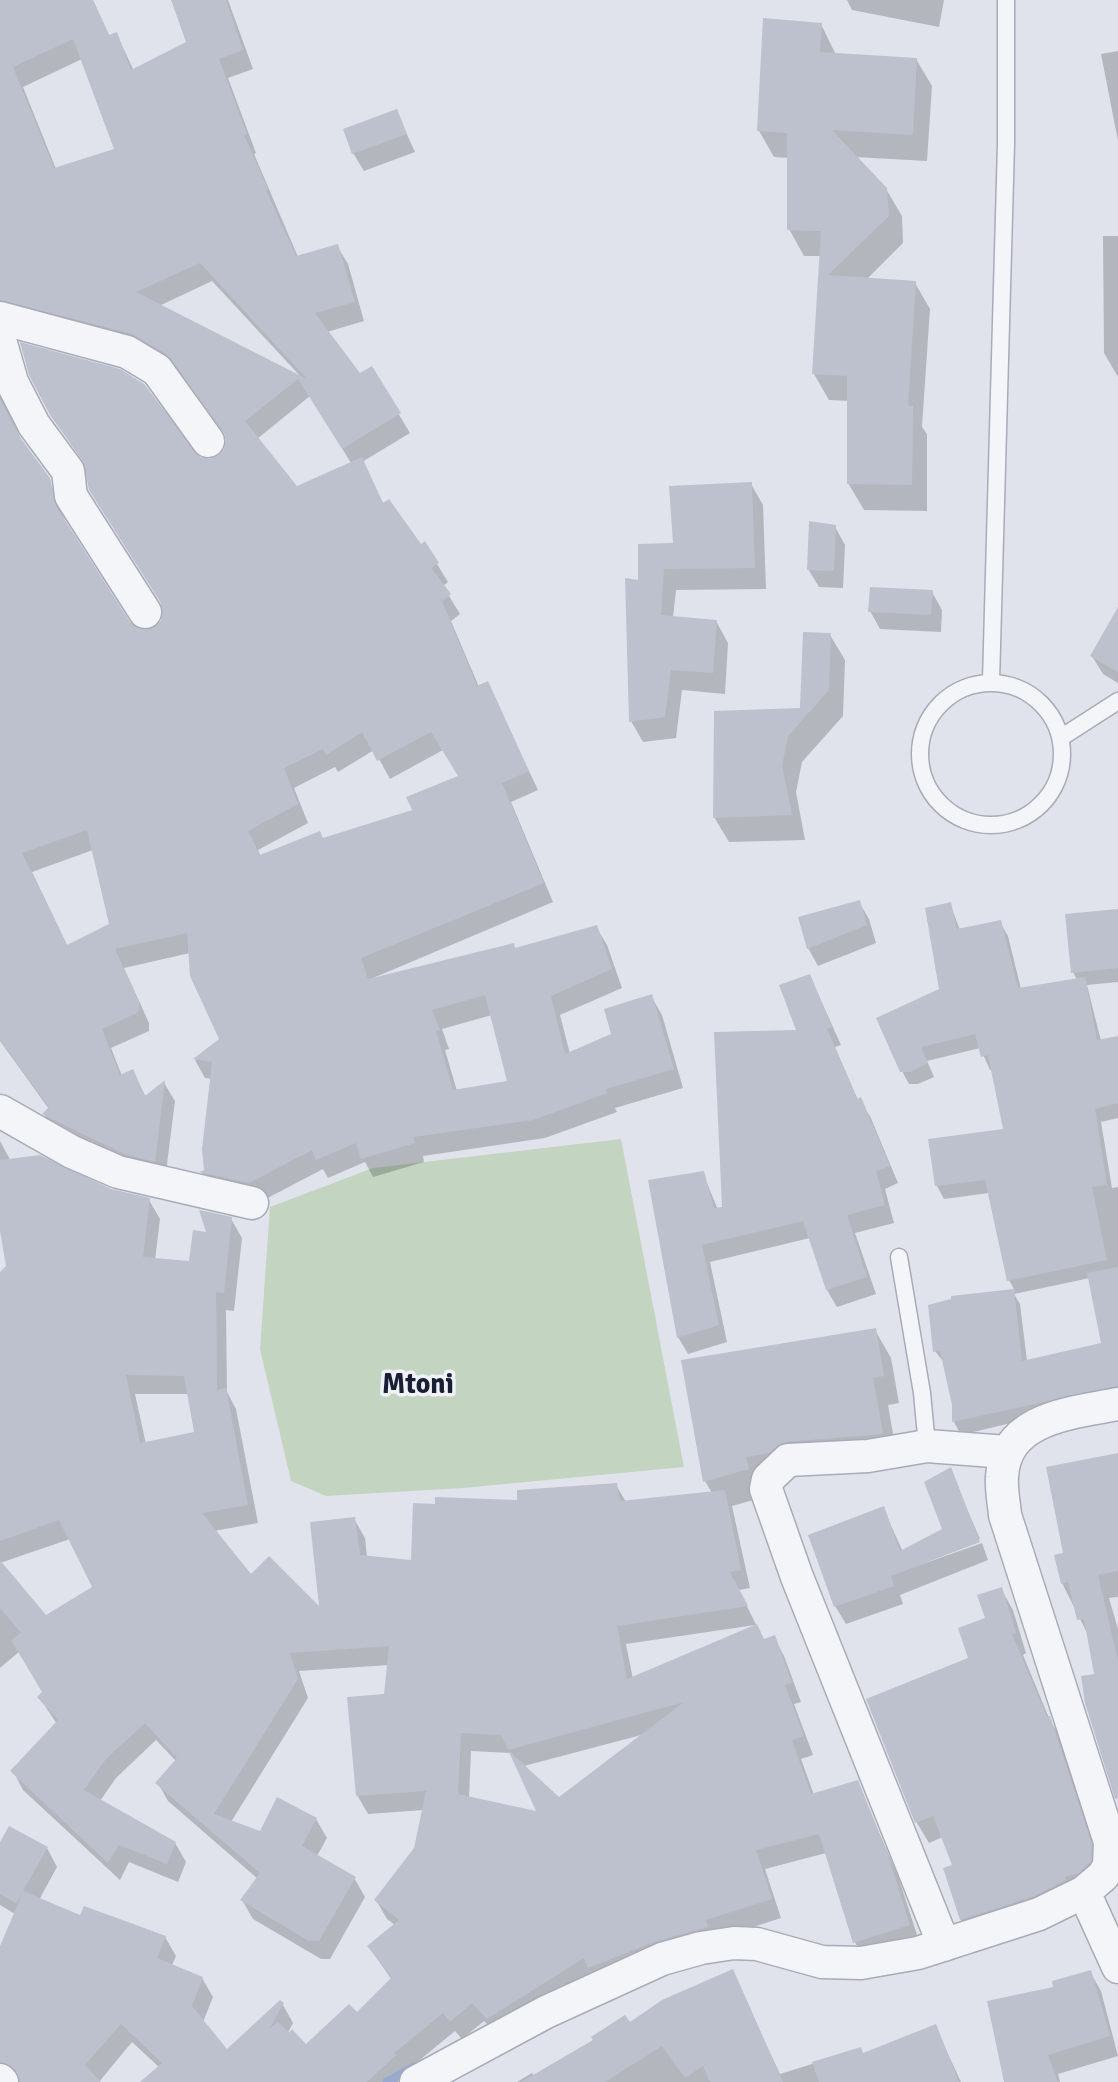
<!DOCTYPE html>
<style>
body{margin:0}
canvas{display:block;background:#e0e3eb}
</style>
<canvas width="1118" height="2082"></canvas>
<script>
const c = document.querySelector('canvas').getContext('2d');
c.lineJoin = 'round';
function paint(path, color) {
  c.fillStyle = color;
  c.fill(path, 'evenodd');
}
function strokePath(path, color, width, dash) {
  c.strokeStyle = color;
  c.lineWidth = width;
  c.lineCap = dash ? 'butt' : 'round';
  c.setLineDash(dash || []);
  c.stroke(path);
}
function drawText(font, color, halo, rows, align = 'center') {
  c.font = font + ' Signika,sans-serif';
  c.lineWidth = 7;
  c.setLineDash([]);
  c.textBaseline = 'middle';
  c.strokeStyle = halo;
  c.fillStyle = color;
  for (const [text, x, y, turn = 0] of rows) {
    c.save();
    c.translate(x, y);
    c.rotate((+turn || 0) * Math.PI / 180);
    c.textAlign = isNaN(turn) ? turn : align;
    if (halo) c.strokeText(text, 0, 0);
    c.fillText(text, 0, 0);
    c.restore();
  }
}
paint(new Path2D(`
 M621 1139 684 1467 463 1488 326 1496 291 1481 260 1349 270 1207 373 1168Z`), '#c3d5c1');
paint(new Path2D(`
 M0 0H93L110 37 117 35 134 71 188 43 173 0H228L253 69 228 78 256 153 254 154 298 257 337 246 348 264 364 321 327 332 359 376 371 368 410 433 362 462 384 505 437 564 448 582 443 586 460 614 451 621 479 687 487 683 538 790 511 802 553 902 366 981 516 950 596 927 607 945 622 988 560 1015 570 1054 613 1035 651 996 662 1015 683 1088 615 1108 617 1112 545 1138 423 1156 424 1162 373 1177 365 1162 328 1178 323 1169 260 1202 212 1191 202 1173 205 1171 212 1079 205 1078 195 1060 222 1040 190 953 124 968 149 1023V1031L111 1048 122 1076 132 1071 146 1097 164 1083 175 1101 165 1180 55 1133 44 1114 49 1109 0 1041V392L22 442 60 499 65 524 128 623 137 630 155 629 163 620V604L86 466 51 414 200 460 211 461 226 450 227 437 184 378 148 355 0 323ZM82 59 116 150 56 169 23 87ZM212 281 301 377 159 306ZM310 396 351 463 297 488 257 439ZM374 750 390 779 443 750 460 777 414 811 261 857 258 850 308 823 294 788 335 767 338 772ZM93 850 111 925 68 947 32 872ZM492 1015 509 1083 457 1091 445 1050 449 1049 442 1029Z
 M847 0H944L939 27 852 10Z
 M821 24 836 55 916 59 932 86 927 161 855 157 886 189 902 216 903 243 866 280 915 283 930 309 922 427 927 434V511L864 510 848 483 849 401 829 400 814 374 821 256H804L789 229V158L774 157 759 131Z
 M1118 51V141L1101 54Z
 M396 111 415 152 364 171 353 153Z
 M1103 236H1118V377L1104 353Z
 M751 484 763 505 766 589 676 590 673 618 716 621 728 643 725 694 682 690 676 738 643 742 631 721 640 583 675 545Z
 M835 527 845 545 843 588 819 587 808 569Z
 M932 592 942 610 941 632 880 629 870 611Z
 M1118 621V683L1103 674 1092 656Z
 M830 635 845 660 843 716 802 762 796 792 805 840 729 842 714 817 802 709Z
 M859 902 869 919 876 943 818 966 808 948 800 919Z
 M950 904 960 930 1000 922 1008 936 1021 989 1077 980 1073 972 1118 911V982L1087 985 1101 1041 1118 1037V1118L1101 1122 1112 1188 1118 1187V1401L1086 1405 961 1435 954 1422V1405L945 1364 935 1351 953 1298 1015 1291 1009 1280 989 1193 944 1199 937 1186 930 1141 1005 1130 993 1069 990 1070 980 1048 927 1061 934 1077 918 1084H909L902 1071 941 990ZM1090 1278 1103 1345 1027 1361 1020 1304 1014 1294Z
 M810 976 841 1045 835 1047 858 1100 870 1116 898 1183 885 1189 894 1223 855 1233 876 1294 837 1307 827 1290 810 1238 710 1262 727 1342 688 1354 678 1337 703 1173 718 1210 724 1209 799 1032Z
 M0 1141 19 1176 0 1186Z
 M110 1191 149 1200 160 1219 155 1260 191 1263 208 1234 231 1219 242 1238 234 1311 226 1310 227 1392 236 1409 258 1523 214 1531 251 1577 322 1611 354 1519 365 1538 367 1557 413 1562 519 1502 616 1485 626 1502 712 1493 705 1481 875 1330 891 1358 899 1403 888 1405 898 1462 803 1469 764 1497 732 1506 750 1588 739 1590 764 1641 774 1637 784 1656 801 1702 794 1704 813 1755 801 1759 814 1795 857 1782 898 1876 920 1944 865 1961 855 1942 826 1853 765 1869 781 1918 716 1939 499 2037 484 2021 462 2039 455 2031 404 2073 406 2075 398 2082H143L160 2068 132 2042 99 2082H0V1951L15 1914 0 1905V1846L47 1848 57 1867 39 1900 81 1917 165 1937 176 1956 172 1965 202 1978 213 1997 203 2022 227 2051 283 2005 293 2023 286 2036 306 2047 357 2014 392 1980 369 1947 395 1925 387 1919 376 1900 416 1849 424 1810 368 1814 357 1795 386 1696 389 1665 299 1671 308 1698 231 1822 261 1833 316 1819 327 1838 317 1856 354 1878 365 1897 330 1959H321L253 1919 242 1900 258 1879 168 1801 158 1783 176 1761 156 1740 116 1778 100 1801 175 1843 186 1862 178 1882 129 1862 120 1880 23 1790 13 1771 57 1724 39 1697 44 1693 20 1651 0 1668V1298L16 1315 0 1220V1196ZM135 1394H189L196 1434 146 1444ZM70 1539 94 1588 45 1617 0 1563ZM755 1625 633 1679 626 1644ZM645 1734 559 1799 524 1766ZM471 1751 511 1753 539 1813 469 1798Z
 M1118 1455V1597L1109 1598 1118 1629V1800L1090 1639 1062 1583 1065 1554Z
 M950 1470 980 1539 917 1566 982 1543 988 1560 900 1595 903 1604 846 1624 835 1606 883 1508 903 1552 944 1530Z
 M1001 1589 1013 1610 1026 1653 1023 1655 1049 1718 1061 1739 1102 1867 973 1940 961 1920 954 1866 943 1837 929 1843 917 1823 868 1700 970 1659Z
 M732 1972 780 2074 860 2049 863 2054 935 2026 961 2082H517L532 2073 534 2076Z
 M1090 1972 1101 1991 1118 2056 1058 2074 1060 2082H1006L1056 1988Z`), '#0003');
strokePath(new Path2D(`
 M387 2082 414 2067`), '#98aace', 9);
paint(new Path2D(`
 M0 0H93L109 35 117 32 131 70 186 42 171 0H226L243 50 219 59 247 134 244 135 268 189 266 190 296 256 338 244 355 302 315 313 360 373 372 366 401 413 342 449 298 379 245 421 297 486 362 457 383 503 389 499 421 544 425 541 439 563 431 568 451 594 442 601 477 686 488 681 529 771 502 783 544 883 361 958 368 979 514 943 515 948 597 925 612 969 551 996 565 1054 611 1034 604 1009 652 994 674 1069 606 1089 607 1093 533 1120 413 1137 415 1143 361 1159 356 1143 316 1160 312 1150 249 1183 199 1172 204 1170 202 1149 212 1062 193 1059 219 1039 190 976 187 933 115 949 139 1002V1012L102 1029 120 1075 133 1069 145 1096 165 1080 155 1162 124 1154 42 1114 49 1107 0 1040V399L19 436 50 478 56 506 130 622 145 630 161 621V603L89 490 83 461 50 415 29 375 20 342 120 369 144 384 200 457 209 459 218 456 224 449 226 440 223 430 166 354 132 334 0 300ZM73 39 114 149 54 168 13 67ZM200 263 307 379 136 292ZM362 732 377 761 431 732 458 776 406 797 412 810 323 838 320 831 260 855 248 831 298 804 284 768 323 749 326 755ZM87 830 109 924 67 945 22 853ZM485 995 507 1081 453 1090 436 1031 440 1030 432 1010Z
 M763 18 822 23 820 52 917 58 913 135 832 130 887 188 889 216 828 275 916 281 908 406H913L912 485 847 484V376L812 374 821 231 787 230V133L757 131Z
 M397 109 407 134 352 154 343 129Z
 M752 482 755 568 664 569 661 615 717 620 713 673 671 670 665 717 629 722 625 578 638 580V544L673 543 669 486Z
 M809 521 836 525 834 571 807 570Z
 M870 587 933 590 931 615 868 612Z
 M1118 607V672L1090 656Z
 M803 632 831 633 829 690 788 736 782 766 792 815 713 818 714 711 800 708Z
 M860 900 867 925 807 949 798 917Z
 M951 902 957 929 1001 920 1018 988 1085 977 1097 1040 1118 1036V1103L1095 1109 1107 1185 1092 1187 1107 1260 1007 1281 985 1180 935 1186 928 1139 1003 1129 988 1055 981 1057 975 1034 921 1047 928 1063 910 1072H900L876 1018 939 989 925 908Z
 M1118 909V968L1071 973 1065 914Z
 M810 974 832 1027 827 1029 857 1099 861 1097 890 1166 876 1171 885 1205 847 1215 867 1277 826 1290 803 1221 702 1245 719 1325 677 1338 648 1180 704 1171 714 1208 722 1207 714 1032 796 1030 779 985Z
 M40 1155 111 1189 150 1198 143 1257 189 1261 193 1230 206 1232 199 1210 232 1217 224 1293 216 1292 217 1390 226 1388 248 1505 202 1513 251 1574 269 1556 319 1606 310 1522 355 1517 360 1555 411 1560 413 1503 435 1504V1497L517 1500V1490L617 1483 620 1501 725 1490 741 1570 730 1572 748 1606 617 1626 627 1679 757 1624 764 1639 775 1635 792 1683 785 1685 804 1736 792 1740 811 1794 858 1780 888 1855 910 1925 853 1943 819 1834 756 1850 772 1899 706 1920 708 1927 657 1941 588 1968 584 1958 487 2019 472 2003 450 2022 443 2013 394 2053 396 2055 367 2082H140L162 2063 121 2024 85 2065 101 2082H20L15 2069 0 2062V1946L23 1892 16 1903 0 1894V1842L9 1826 48 1847 23 1891 80 1915 84 1906 166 1936 157 1958 203 1977 192 2006 227 2049 280 2000 284 2003 269 2029 278 2022 289 2032 292 2029 306 2044 349 2004 357 2012 392 1977 367 1946 399 1920 374 1900 414 1848 426 1791 356 1796 347 1697 384 1694 389 1646 290 1653 298 1679 214 1814 260 1831 277 1797 317 1818 302 1846 356 1877 319 1941H309L240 1900 260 1873 155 1783 177 1758 145 1723 106 1759 84 1790 176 1842 167 1864 119 1845 108 1863 10 1771 58 1720 37 1697 42 1692 11 1640 21 1633 0 1608V1560L46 1615 92 1587 59 1520 0 1541V1272L6 1266 0 1231V1160ZM126 1375 184 1376 194 1432 140 1443ZM684 1702 559 1797 508 1750 536 1811 458 1794 461 1733 501 1735 508 1750Z
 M1118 1267V1386L952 1422V1405L940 1351 933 1352 928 1305 951 1299V1296L1014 1289 1022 1361 1101 1343 1087 1273Z
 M876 1328 884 1376 873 1378 883 1434 786 1442 769 1453 746 1457 749 1469 703 1482 681 1360Z
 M1118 1453V1571L1098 1575 1118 1661V1798L1115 1799 1085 1703 1081 1676 1094 1674 1084 1619 1077 1620 1068 1582 1061 1584 1054 1555 1063 1553 1046 1467Z
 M951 1467 980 1542 891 1576 894 1586 834 1607 808 1535 884 1506 900 1551 942 1529 924 1482Z
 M1002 1587 1016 1633 1012 1634 1047 1717 1050 1716 1092 1844 1091 1861 1079 1873 1065 1877 1066 1880 1032 1897 960 1920 943 1868 952 1865 933 1816 915 1823 866 1699 968 1658 958 1628 985 1618 977 1595Z
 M733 1969 783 2082H710L703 2066 685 2078 662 2046 605 2082H521L593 2040 591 2037 625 2015 630 2022 662 2000Z
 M1091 1970 1110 2036 1048 2055 1058 2082H1004L987 2001 1053 1987 1052 1981Z
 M936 2024 959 2082H819L812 2062 861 2047 863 2053Z`), '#bdc1ce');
const lane = new Path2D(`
 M991 681 1006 144V0
 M920 754a71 71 0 1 1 142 0a71 71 0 1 1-142 0Z
 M1062 737 1118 701
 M899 1257 922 1393 927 1446`);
const street = new Path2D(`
 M0 318 127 352 157 370 208 441
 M0 340 12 382 34 425 68 471 71 496 145 612
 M0 1111 72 1152 118 1172 252 1203
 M1084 1892 1118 1967
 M944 1945 797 1577 766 1489 768 1479 788 1460 868 1456 927 1446 1007 1452
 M0 2080 2 2082
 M416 2082 546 2012 662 1959 701 1948 734 1943 757 1944 822 1962 861 1963 918 1953 1039 1914 1084 1892 1103 1876 1109 1866 1110 1842 1005 1515C1004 1503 1001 1489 1002 1477 1005 1417 1072 1413 1118 1404`);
strokePath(lane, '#a8acb9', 19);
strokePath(street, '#a8acb9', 35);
strokePath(lane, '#f4f5f8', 16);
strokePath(street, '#f4f5f8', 32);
drawText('bold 28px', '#191f35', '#f0f2f8', [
 ["Mtoni",418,1386]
]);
</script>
